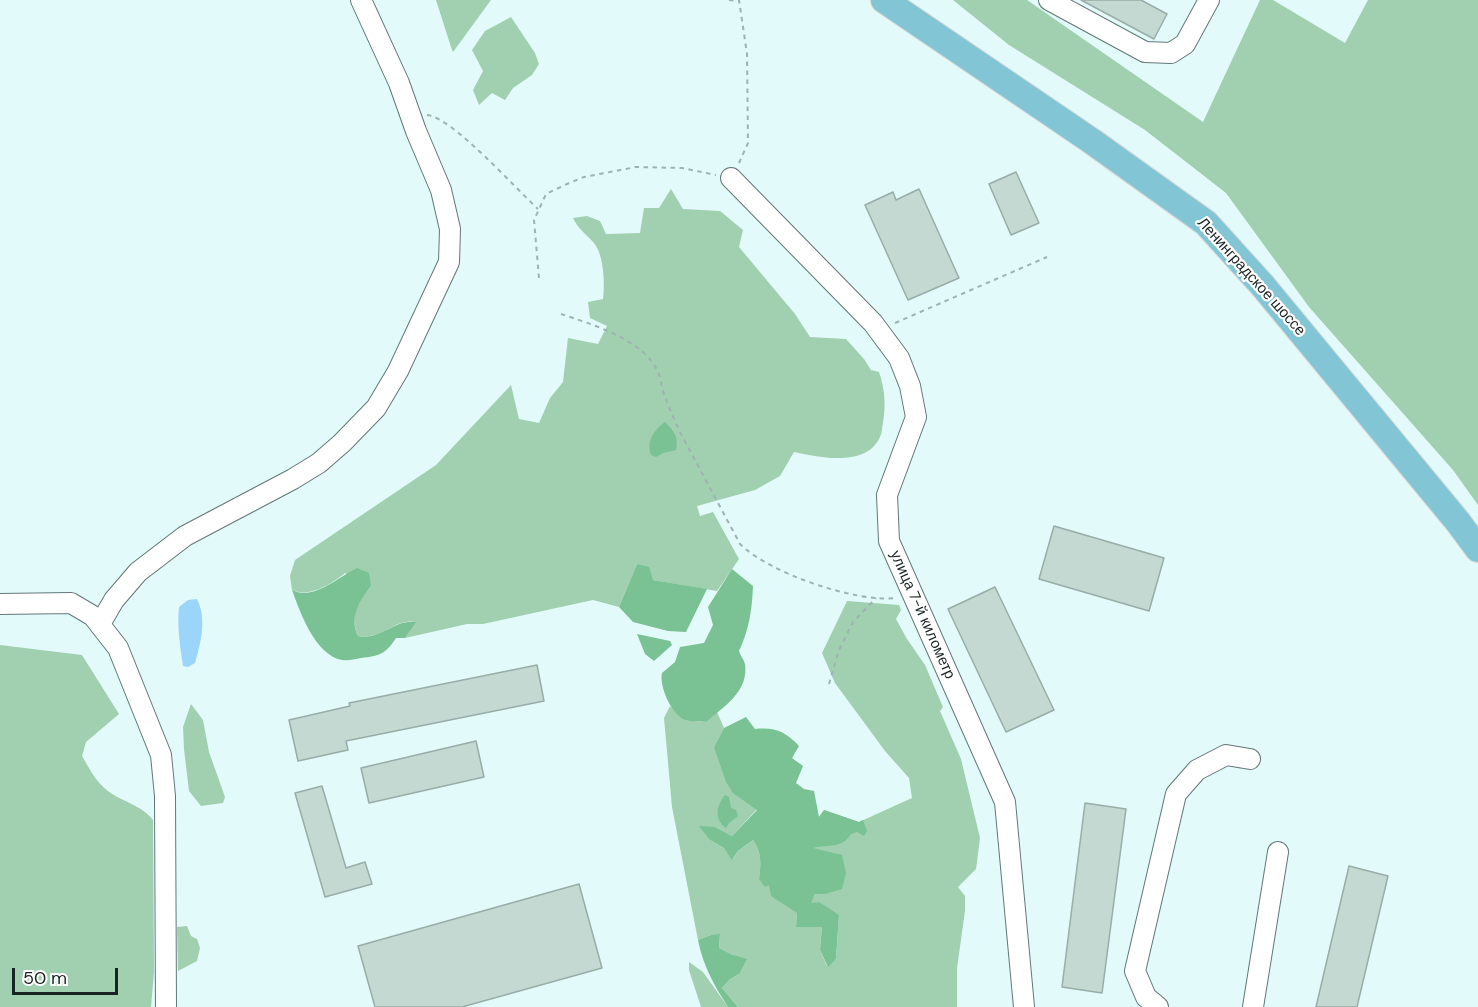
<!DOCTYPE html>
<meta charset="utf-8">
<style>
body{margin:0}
#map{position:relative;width:1478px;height:1007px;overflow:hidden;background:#e2faf9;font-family:"DM Sans",sans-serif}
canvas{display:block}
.scale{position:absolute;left:12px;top:968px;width:106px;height:27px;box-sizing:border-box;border:3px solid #1a2323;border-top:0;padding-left:8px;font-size:18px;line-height:21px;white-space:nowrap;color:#1a2323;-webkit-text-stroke:4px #fff;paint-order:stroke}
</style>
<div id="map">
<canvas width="1478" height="1007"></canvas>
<div class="scale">50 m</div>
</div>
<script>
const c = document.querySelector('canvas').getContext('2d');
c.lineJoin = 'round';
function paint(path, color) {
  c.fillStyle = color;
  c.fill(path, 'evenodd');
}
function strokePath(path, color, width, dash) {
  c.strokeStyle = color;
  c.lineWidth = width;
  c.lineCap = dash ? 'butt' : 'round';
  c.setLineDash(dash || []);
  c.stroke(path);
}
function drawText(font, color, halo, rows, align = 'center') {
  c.font = font + ' "DM Sans",sans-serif';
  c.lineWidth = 4.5;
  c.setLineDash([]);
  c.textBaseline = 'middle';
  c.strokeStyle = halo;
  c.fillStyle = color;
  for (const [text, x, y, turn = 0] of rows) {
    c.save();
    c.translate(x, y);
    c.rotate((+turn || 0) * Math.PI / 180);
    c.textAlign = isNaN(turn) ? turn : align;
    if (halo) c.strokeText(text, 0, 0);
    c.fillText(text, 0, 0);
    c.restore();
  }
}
paint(new Path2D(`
 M436 0H491L453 52 451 47Z
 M953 0H1027L1203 122 1260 0H1273L1345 43 1368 0H1478V505L1453 470 1309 307 1226 193 1145 130 1009 45Z
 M511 17 535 53 539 64 532 75 513 88 505 100 492 93 479 105 473 90 483 71 472 50 485 31Z
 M671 189 683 209 720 211 743 230 739 247 795 314 810 337 846 339 864 359 871 370 879 372C885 390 886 404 883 423 882 427 882 433 880 437 866 468 819 457 794 452L780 476 755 490 697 506 700 516 713 512 739 559 717 591 653 580 637 564 619 607 593 600 483 624H467L405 638 415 622C395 618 383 640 358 636 349 615 358 603 371 586L345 573C332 584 309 598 292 590L290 576 295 560 436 465 511 385 519 419 539 423 550 398 563 382 568 338 598 344 607 326 590 318 588 302 603 299C605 285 604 255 594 243 586 234 578 229 573 218L587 216 600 221 606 234 640 233 644 208H659Z
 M847 601 899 605 901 610 896 619 907 639 925 665 943 707 940 711 961 759 980 838 976 869 958 887 965 896V911L957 968V1007H738L722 988 729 980 739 974 733 955 719 948 720 935H711L698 940 672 807 664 718 670 706 685 720 705 722 717 712 724 728 714 747 757 809 732 836 715 827 710 840 724 848 733 859 738 851 753 840C762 853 761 864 759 879L769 885 797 913 796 927H822L820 950 827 966 836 959 839 915 810 903 815 894H825L823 852 811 848 817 820 824 810 859 822 912 798 909 778 885 751 835 683 822 653Z
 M0 645 82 655 119 714 86 742 82 756C89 768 96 782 108 791 122 802 142 805 153 820L154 972 151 1007H0Z
 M191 704 203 720 209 752 225 797 223 803 201 806 189 791 184 749 183 727Z
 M187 926 191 936 197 939 200 948 197 961 178 971 177 927Z
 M689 962 703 972 728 1007H701L689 970Z`), '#a0d0af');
paint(new Path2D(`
 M665 422C674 431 679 437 676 450L663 453 656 457 651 455C646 441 654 430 665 422Z
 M637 564 649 567 653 580 707 589 686 632 668 631 633 622 619 607Z
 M357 568 369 573 371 586C359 602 349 617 358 636 382 640 394 619 416 622L405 638H396C386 654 379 656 361 658 355 659 348 661 342 660 315 655 300 612 292 590 314 601 338 577 357 568Z
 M732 569 753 586C752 610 749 630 739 651 740 655 744 660 745 664 749 692 723 707 706 722 700 721 691 722 685 720 671 714 659 686 662 673L675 662 680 647 704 643 713 625 708 607Z
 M637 634 670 641 672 645 654 661 645 654Z
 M746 717 755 729C775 727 785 731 799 746L792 758 803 766 796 783 804 789 814 791 819 817 824 810 859 822 863 820 867 831 864 836 857 832 851 834C842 849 828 844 813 848L842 855 846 873 842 889 825 894H815L811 903 819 902 839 915 836 959 828 967 820 950 822 927H796L797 913 771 896 769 885 765 887 759 879C761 864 762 853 753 840L738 851 732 860 724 848 710 840 699 826 715 827 732 836 757 810 733 793 726 782 714 747 724 728Z
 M725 795 729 797 731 808 736 810 738 816 729 823 726 828C714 819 716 806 725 795Z
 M720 934 719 948 733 955 747 959 739 974 729 980 722 988 738 1007H728C714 985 703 966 698 940L711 935Z`), '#7ac193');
paint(new Path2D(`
 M197 599C207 619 201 642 195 663L188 667 183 666C180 645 177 627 179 607L188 600Z`), '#9bd5f9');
const building = new Path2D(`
 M1081 0H1141L1167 14 1154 39Z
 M1016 172 1039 223 1011 235 989 184Z
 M919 189 959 278 908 300 865 205 893 192 896 200Z
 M1054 526 1164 558 1149 611 1039 579Z
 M995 587 1054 710 1006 732 948 609Z
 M537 665 544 701 346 741 348 750 298 761 289 720 350 706 349 703Z
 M476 741 484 777 369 803 361 768Z
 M322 786 346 868 365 862 372 884 325 897 295 793Z
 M1085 803 1126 809 1102 993 1062 987Z
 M1349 866 1388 876 1357 1007H1316Z
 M579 884 602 968 462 1007H375L358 946Z`);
paint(building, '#c3d9d2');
strokePath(building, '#98ada7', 1.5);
const minor = new Path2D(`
 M1049 0 1145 52 1171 53 1185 44 1209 0
 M731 178 873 323 899 358 910 386 916 417 887 495 889 541 1005 802 1024 1007
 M0 604 71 603 93 616 118 648 161 755 165 796 166 1007
 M100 624 114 600 138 572 185 536 293 479 319 463 342 443 376 408 398 371 449 262 450 229 441 190 416 131 399 83 361 0
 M1158 1007 1146 997 1135 971 1176 794 1197 770 1226 755 1250 759
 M1253 1007 1278 852`);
const major = new Path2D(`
 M884 0 1093 142 1206 223 1263 286 1458 522 1478 549`);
strokePath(minor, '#627777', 22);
strokePath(major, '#d6d7d7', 28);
strokePath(new Path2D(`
 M729 0 739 1
 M427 115C452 117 517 190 538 209
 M739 163 748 143 747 54 739 0
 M539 278 534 220 546 194 567 184 584 177 636 167 682 168 716 175
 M561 314C591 324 642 339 657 370 660 375 661 382 662 388 667 403 673 417 680 432L740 544C769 573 856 603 897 598
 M895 323 1047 257
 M829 684 839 650 853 622 876 598`), '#9fb2b2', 2, [4.5, 4.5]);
strokePath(minor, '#fff', 20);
strokePath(major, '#82c5d4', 26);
drawText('15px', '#1a2323', '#fff', [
 ["Ленинградское шоссе",1251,277,48],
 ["улица 7-й километр",922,615,66]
]);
</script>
